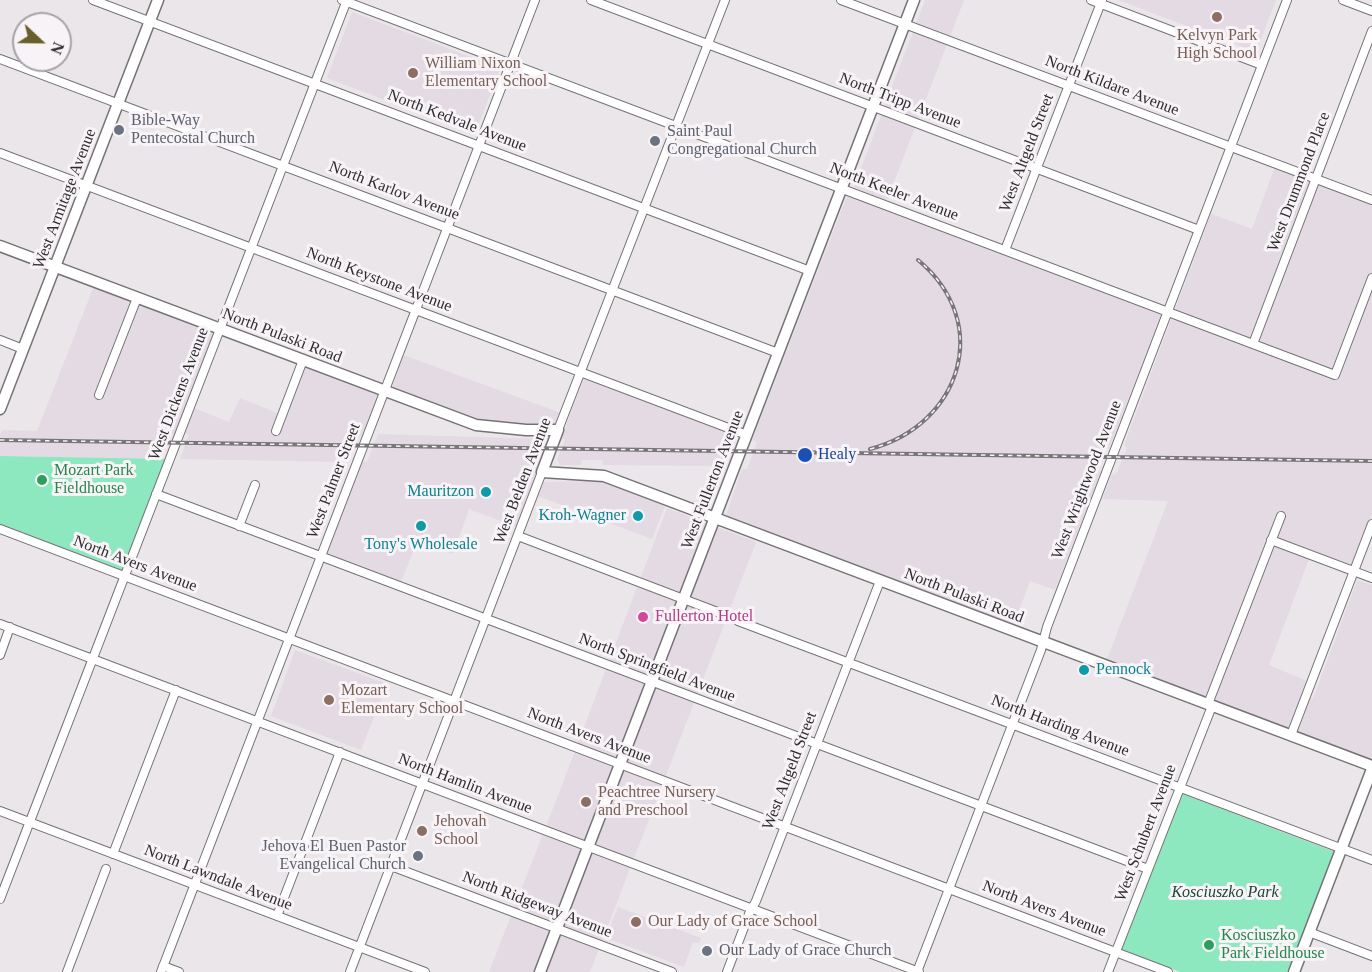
<!DOCTYPE html>
<style>
body{margin:0}
#map{position:relative;width:1372px;height:972px;overflow:hidden;background:#eae6ea;font-family:Georgia,serif}
canvas{display:block}
.north{position:absolute;left:12px;top:12px;width:60px;height:60px;box-sizing:border-box;background:#f7f3f7;border:2px solid #a7a4a7;border-radius:50%;rotate:112deg;font-size:16px;font-weight:700;line-height:24px;text-align:center;color:#2f2d2f}
.north::after{content:'';display:block;margin:auto;width:21px;height:27px;background:#695f2c;clip-path:polygon(50% 0,100% 100%,50% 72%,0 100%)}
</style>
<div id="map">
<canvas width="1372" height="972"></canvas>
<div class="north">N</div>
</div>
<script>
const c = document.querySelector('canvas').getContext('2d');
c.lineJoin = 'round';
function paint(path, color) {
  c.fillStyle = color;
  c.fill(path, 'evenodd');
}
function strokePath(path, color, width, dash) {
  c.strokeStyle = color;
  c.lineWidth = width;
  c.lineCap = dash ? 'butt' : 'round';
  c.setLineDash(dash || []);
  c.stroke(path);
}
function drawText(font, color, halo, rows, align = 'center') {
  c.font = font + ' Georgia,serif';
  c.lineWidth = 6;
  c.setLineDash([]);
  c.textBaseline = 'middle';
  c.strokeStyle = halo;
  c.fillStyle = color;
  for (const [text, x, y, turn = 0] of rows) {
    c.save();
    c.translate(x, y);
    c.rotate((+turn || 0) * Math.PI / 180);
    c.textAlign = isNaN(turn) ? turn : align;
    if (halo) c.strokeText(text, 0, 0);
    c.fillText(text, 0, 0);
    c.restore();
  }
}
paint(new Path2D(`
 M925 0H964L887 200 854 187Z
 M1118 0H1276L1256 52Z
 M352 12 500 68 475 134 327 78Z
 M1278 159 1372 196V514L1352 566 1312 551 1269 665 1307 681 1302 695 1313 699 1357 580 1372 585V755L1370 760 1107 659 1168 501 1102 499 1112 475 1116 474 1127 448 1124 445 1211 214 1252 229Z
 M847 196 1161 315 1109 449 1106 448 1099 464 1097 470 1101 471 1055 590 1030 581 1014 624 726 515 742 469H747L754 451 757 442 752 440Z
 M94 286 214 334 175 435 171 433 161 459 0 456V435L2 430 37 431Z
 M403 355 561 413 556 424 482 422 392 388Z
 M299 363 379 395 364 436H359L348 462 180 459 189 435 185 433 194 408 229 422 240 398 280 414Z
 M584 378 733 435 736 439 734 443 730 441 720 466 603 465 602 460H582L581 465H560L557 460 565 439H561Z
 M378 434 543 439 545 442 537 465 539 466 535 481 517 527 469 509 453 554 417 542 401 582 326 555 362 462H367Z
 M601 481 665 506 652 539 538 496 544 482Z
 M667 508 756 542 590 972H489L566 775Z
 M295 650 387 684 361 750 271 716Z
 M618 907 701 938 699 943 693 942 684 967 606 938Z`), '#e3dae4');
paint(new Path2D(`
 M0 456 166 459 122 570 0 524Z
 M1180 793 1335 852 1334 858 1331 860 1308 919V926L1305 927 1287 972H1180L1121 949Z`), '#8de7bf');
const minor = new Path2D(`
 M93 0 810 271
 M342 0 1335 375 1372 278
 M591 0 1199 230
 M841 0 1372 200
 M1091 0 1262 65
 M1343 0 1372 11
 M0 59 778 353
 M0 153 747 435
 M1005 250 1102 0
 M0 340 23 349
 M1253 344 1372 31
 M99 395 137 298
 M558 430 725 0
 M276 431 303 360
 M156 494 1148 869
 M239 526 255 485
 M0 529 1168 972
 M518 536 728 616
 M1271 540 1372 578
 M738 621 1372 860
 M0 624 919 972
 M0 655 10 627
 M1208 704 1281 516
 M1291 735 1372 524
 M0 811 425 972
 M113 854 176 690
 M391 866 672 972
 M0 899 347 0
 M277 916 340 752
 M1309 932 1372 956
 M163 966 179 972
 M67 972 106 869
 M161 972 535 0
 M350 972 542 472
 M727 972 749 914 756 901 880 581
 M917 972 1041 650 1047 627 1287 0
 M1108 972 1212 706`);
const major = new Path2D(`
 M0 246 476 425 526 430H558L542 472 604 476 1372 766
 M0 409 158 0
 M540 972 914 0
 M1294 972 1372 769`);
strokePath(minor, '#757275', 10);
strokePath(major, '#757275', 13);
strokePath(minor, '#fff', 8);
strokePath(major, '#fff', 10);
const rail = new Path2D(`
 M0 440 1372 461
 M870 449C961 425 994 323 918 260`);
strokePath(rail, '#797679', 4);
strokePath(rail, '#f7f3f7', 1.5, [4.5]);
for (const [x, y, r, color] of [
 [1217,17,6,"#8d6e63"],
 [413,73,6,"#8d6e63"],
 [119,130,6,"#6b7280"],
 [655,141,6,"#6b7280"],
 [805,455,8,"#1a4fb4"],
 [42,480,6,"#2e9e5b"],
 [486,492,6,"#0f9aa8"],
 [638,516,6,"#0f9aa8"],
 [421,526,6,"#0f9aa8"],
 [643,617,6,"#d1479c"],
 [1084,670,6,"#0f9aa8"],
 [329,700,6,"#8d6e63"],
 [586,802,6,"#8d6e63"],
 [422,831,6,"#8d6e63"],
 [418,856,6,"#6b7280"],
 [636,922,6,"#8d6e63"],
 [1209,945,6,"#2e9e5b"],
 [707,951,6,"#6b7280"]
]) {
  const dot = new Path2D();
  dot.arc(x, y, r, 0, 2 * Math.PI);
  c.fillStyle = color;
  c.fill(dot);
  strokePath(dot, '#f7f3f7', 2);
}
drawText('16px', '#785e54', '#f7f3f7', [
 ["Kelvyn Park",1217,36,"center"],
 ["High School",1217,54,"center"],
 ["William Nixon",425,64],
 ["Elementary School",425,82],
 ["Mozart",341,691],
 ["Elementary School",341,709],
 ["Peachtree Nursery",598,793],
 ["and Preschool",598,811],
 ["Jehovah",434,822],
 ["School",434,840],
 ["Our Lady of Grace School",648,922]
], 'left');
drawText('16px', '#2f2d2f', '#f7f3f7', [
 ["North Kildare Avenue",1112,86,21],
 ["North Tripp Avenue",900,101,21],
 ["North Kedvale Avenue",457,121,21],
 ["West Altgeld Street",1027,153,-69],
 ["West Drummond Place",1299,182,-69],
 ["North Karlov Avenue",394,191,21],
 ["North Keeler Avenue",894,192,21],
 ["West Armitage Avenue",65,199,-69],
 ["North Keystone Avenue",379,280,21],
 ["North Pulaski Road",282,336,21],
 ["West Dickens Avenue",179,394,-69],
 ["West Fullerton Avenue",713,480,-69],
 ["West Wrightwood Avenue",1087,480,-69],
 ["West Palmer Street",334,481,-69],
 ["West Belden Avenue",523,481,-69],
 ["North Avers Avenue",135,564,21],
 ["North Pulaski Road",964,596,21],
 ["North Springfield Avenue",657,668,21],
 ["North Harding Avenue",1060,726,21],
 ["North Avers Avenue",589,736,21],
 ["West Altgeld Street",790,771,-69],
 ["North Hamlin Avenue",465,784,21],
 ["West Schubert Avenue",1146,833,-69],
 ["North Lawndale Avenue",218,878,21],
 ["North Ridgeway Avenue",537,905,21],
 ["North Avers Avenue",1044,909,21]
]);
drawText('16px', '#5b616d', '#f7f3f7', [
 ["Bible-Way",131,121],
 ["Pentecostal Church",131,139],
 ["Saint Paul",667,132],
 ["Congregational Church",667,150],
 ["Jehova El Buen Pastor",406,847,"right"],
 ["Evangelical Church",406,865,"right"],
 ["Our Lady of Grace Church",719,951]
], 'left');
drawText('16px', '#164399', '#f7f3f7', [
 ["Healy",818,455]
], 'left');
drawText('16px', '#27864d', '#f7f3f7', [
 ["Mozart Park",54,471],
 ["Fieldhouse",54,489],
 ["Kosciuszko",1221,936],
 ["Park Fieldhouse",1221,954]
], 'left');
drawText('16px', '#0d838f', '#f7f3f7', [
 ["Mauritzon",474,492],
 ["Kroh-Wagner",626,516],
 ["Tony's Wholesale",421,545,"center"],
 ["Pennock",1096,670,"left"]
], 'right');
drawText('16px', '#b23c85', '#f7f3f7', [
 ["Fullerton Hotel",655,617]
], 'left');
drawText('italic 16px', '#1b4735', '#f7f3f7', [
 ["Kosciuszko Park",1225,893]
]);
</script>
